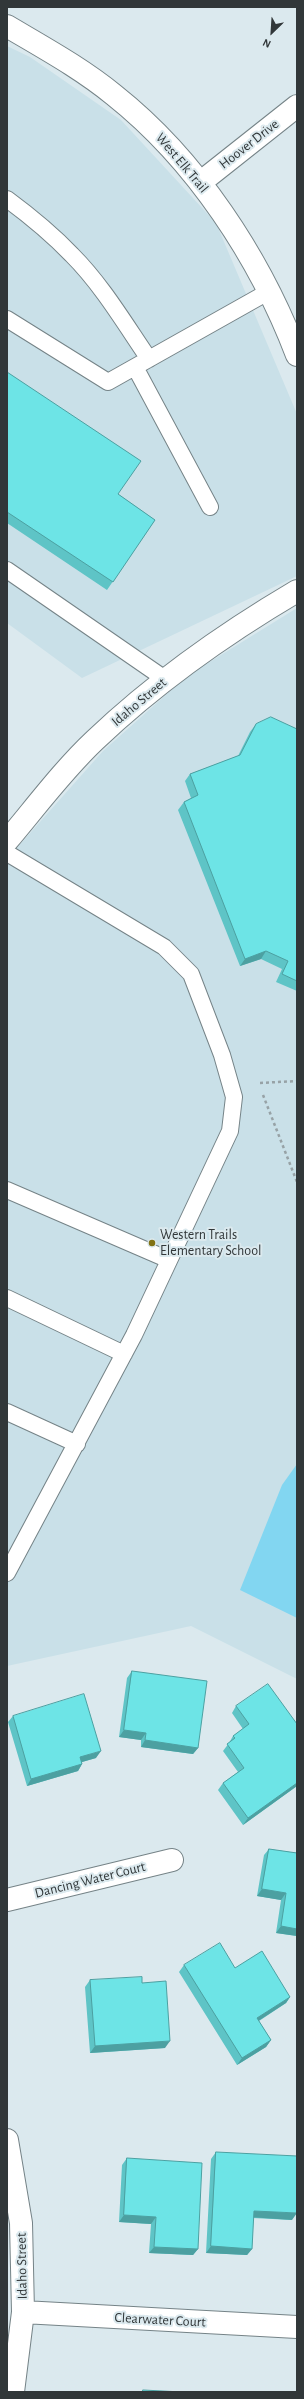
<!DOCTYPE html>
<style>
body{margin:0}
#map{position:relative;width:304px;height:2399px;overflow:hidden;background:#dbe9ee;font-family:"Alegreya Sans",sans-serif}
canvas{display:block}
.frame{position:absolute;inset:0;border:8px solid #313739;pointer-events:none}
.north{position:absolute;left:252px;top:12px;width:40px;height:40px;-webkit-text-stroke:3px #dbe9ee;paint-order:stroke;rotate:205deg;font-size:11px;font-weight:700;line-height:16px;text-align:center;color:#313739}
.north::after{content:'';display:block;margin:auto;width:14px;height:18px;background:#313739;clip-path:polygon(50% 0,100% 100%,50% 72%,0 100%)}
</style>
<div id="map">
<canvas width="304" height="2399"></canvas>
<div class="frame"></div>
<div class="north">N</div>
</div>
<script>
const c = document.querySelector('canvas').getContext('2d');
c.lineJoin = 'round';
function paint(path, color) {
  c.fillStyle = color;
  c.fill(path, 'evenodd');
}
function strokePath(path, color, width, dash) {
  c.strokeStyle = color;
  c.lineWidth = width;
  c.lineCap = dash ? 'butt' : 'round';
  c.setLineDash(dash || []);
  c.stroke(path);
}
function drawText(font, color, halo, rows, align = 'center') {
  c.font = font + ' "Alegreya Sans",sans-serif';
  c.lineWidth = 4;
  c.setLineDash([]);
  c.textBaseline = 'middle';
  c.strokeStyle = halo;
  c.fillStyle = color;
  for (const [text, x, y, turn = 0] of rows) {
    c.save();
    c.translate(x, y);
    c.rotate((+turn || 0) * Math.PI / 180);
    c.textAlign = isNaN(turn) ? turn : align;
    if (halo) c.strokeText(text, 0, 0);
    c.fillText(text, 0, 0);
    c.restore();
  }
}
paint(new Path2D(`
 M7 46 30 57 121 120 216 223 297 414V576L82 678 7 623Z
 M297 608V1679L191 1626 7 1666V859L103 751 187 676Z`), '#c9e0e8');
paint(new Path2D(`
 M297 1464V1618L240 1590 282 1485Z`), '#82d6f1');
const service = new Path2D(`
 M7 199C30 216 52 234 72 255 102 285 125 324 149 359
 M7 319 108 382 268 292
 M135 367 210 507
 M7 570 165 679
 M7 853 164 947 191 974 222 1055 234 1097 230 1131 134 1335 7 1573
 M7 1190 169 1260
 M7 1298 124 1354
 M7 1412 77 1444`);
const minor = new Path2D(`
 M7 26C44 48 81 68 114 95 196 160 260 258 297 355
 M201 182 297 106
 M7 841C35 808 63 770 95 740 156 682 224 634 297 591
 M7 1900 172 1860
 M7 2140 21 2223 23 2312 13 2392
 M23 2312 297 2327`);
strokePath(service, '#758387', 18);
strokePath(minor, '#758387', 24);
strokePath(new Path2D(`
 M260 1083 297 1081
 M263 1095 297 1182`), '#97a2a6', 2.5, [3, 3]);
strokePath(service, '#fff', 16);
strokePath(minor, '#fff', 22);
paint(new Path2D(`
 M7 372 118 494 155 520 107 590 7 523Z
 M256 724 297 729V991L276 982 282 969 261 959 240 966 178 810 184 802 191 798 185 781 190 774 238 756 250 732Z
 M132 1671 198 1748 193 1754 141 1747V1740L119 1737 127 1678Z
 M236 1706 297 1724V1786L243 1825 218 1790 223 1783 238 1772 223 1751 229 1743 233 1736 243 1729 232 1713Z
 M13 1716 96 1758 82 1762V1764L78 1771 27 1786 8 1722Z
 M269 1849 297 1853V1936L276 1933 281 1900 257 1896 264 1855Z
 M184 1965 235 1968 290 1997 286 2003 259 2021 271 2040 266 2047 237 2065 179 1972Z
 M90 1980 142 1983 165 2048 90 2053 85 1987Z
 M216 2152 292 2220 253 2218 252 2249 247 2255 206 2253 211 2159Z
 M127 2158 198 2249 193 2255 149 2253 151 2224 119 2222 122 2165Z`), '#5ec4c6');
paint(new Path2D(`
 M266 951 261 959 240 966 245 959Z
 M124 1730 146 1733 141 1740 119 1737Z
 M145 1740 198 1748 193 1754 141 1747Z
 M101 1751 96 1758 75 1764 80 1757Z
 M82 1764 78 1771 27 1786 31 1779Z
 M297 1783V1786L243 1825 248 1818Z
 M262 1889 286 1893 281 1900 257 1896Z
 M281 1926 297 1929V1936L276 1933Z
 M290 1997 286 2003 252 2025 257 2018Z
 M271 2040 266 2047 237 2065 242 2058Z
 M170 2041 165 2048 90 2053 95 2046Z
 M254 2211 297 2213 292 2220 249 2217Z
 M124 2215 156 2217 151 2224 119 2222Z
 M211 2246 252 2249 247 2255 206 2253Z
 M154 2247 198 2249 193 2255 149 2253Z`), '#4ca0a1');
const building = new Path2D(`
 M7 372 141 461 118 494 155 520 113 582 7 512Z
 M271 717 297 729V981L282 974 288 961 266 951 245 959 184 802 198 795 190 774 240 755 256 724Z
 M132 1671 207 1681 198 1748 145 1740 146 1733 124 1730Z
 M268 1684 297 1724V1783L248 1818 223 1783 244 1768 227 1744 235 1738 233 1736 249 1724 236 1706Z
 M84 1694 101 1751 80 1757 82 1764 31 1779 13 1716Z
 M269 1849 297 1853V1929L281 1926 286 1893 262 1889Z
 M220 1943 235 1968 262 1951 290 1997 257 2018 271 2040 242 2058 184 1965Z
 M142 1977V1983L166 1981 170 2041 95 2046 90 1980Z
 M216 2152 297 2156V2213L254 2211 252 2249 211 2246Z
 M127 2158 202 2163 198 2249 154 2247 156 2217 124 2215Z
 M143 2390 182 2392H143Z`);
paint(building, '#6de4e6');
strokePath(building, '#4ca0a1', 1);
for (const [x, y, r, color] of [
 [152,1243,4,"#827315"]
]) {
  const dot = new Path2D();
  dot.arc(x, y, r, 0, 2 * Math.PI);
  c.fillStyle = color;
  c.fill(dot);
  strokePath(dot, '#dbe9ee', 1.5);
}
drawText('14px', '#313739', '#dbe9ee', [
 ["Hoover Drive",249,144,-38],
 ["West Elk Trail",182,163,50],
 ["Idaho Street",139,702,-40],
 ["Dancing Water Court",90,1880,-14],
 ["Idaho Street",22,2266,-91],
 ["Clearwater Court",160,2320,3]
]);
drawText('14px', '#313739', '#dbe9ee', [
 ["Western Trails",160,1235],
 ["Elementary School",160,1251]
], 'left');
</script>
